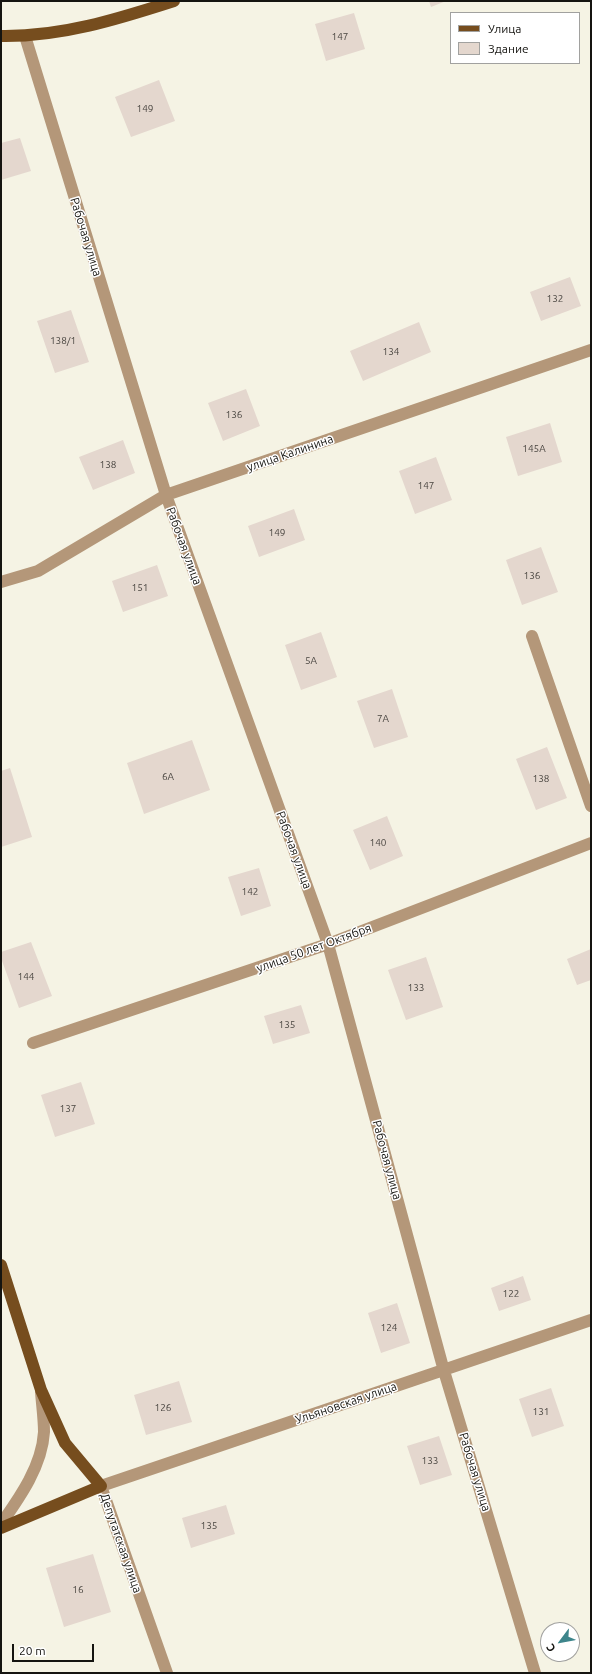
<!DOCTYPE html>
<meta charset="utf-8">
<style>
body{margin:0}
#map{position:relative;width:592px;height:1674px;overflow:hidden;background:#f5f3e4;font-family:Ubuntu,sans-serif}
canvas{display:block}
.frame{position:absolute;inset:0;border:2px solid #151410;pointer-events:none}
.legend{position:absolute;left:450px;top:12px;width:130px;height:52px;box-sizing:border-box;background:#fff;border:1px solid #a1a19f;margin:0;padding:5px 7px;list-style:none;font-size:12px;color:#151410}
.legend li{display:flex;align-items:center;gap:8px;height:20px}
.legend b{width:20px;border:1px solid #a1a19f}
.north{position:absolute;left:540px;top:1622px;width:40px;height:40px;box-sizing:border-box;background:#fff;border:1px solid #a1a19f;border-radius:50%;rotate:238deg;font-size:11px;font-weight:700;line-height:16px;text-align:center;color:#151410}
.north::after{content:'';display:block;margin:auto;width:14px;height:18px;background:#3d858b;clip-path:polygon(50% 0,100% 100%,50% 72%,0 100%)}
.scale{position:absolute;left:12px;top:1644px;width:82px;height:18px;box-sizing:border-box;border:2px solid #151410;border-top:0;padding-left:5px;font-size:12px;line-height:14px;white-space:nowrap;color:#151410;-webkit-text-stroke:3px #fff;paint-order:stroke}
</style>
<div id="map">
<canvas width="592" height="1674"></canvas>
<div class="frame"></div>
<ul class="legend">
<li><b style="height:5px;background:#764d1e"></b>Улица</li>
<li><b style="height:11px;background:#e4d7ce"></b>Здание</li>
</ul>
<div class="north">С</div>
<div class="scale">20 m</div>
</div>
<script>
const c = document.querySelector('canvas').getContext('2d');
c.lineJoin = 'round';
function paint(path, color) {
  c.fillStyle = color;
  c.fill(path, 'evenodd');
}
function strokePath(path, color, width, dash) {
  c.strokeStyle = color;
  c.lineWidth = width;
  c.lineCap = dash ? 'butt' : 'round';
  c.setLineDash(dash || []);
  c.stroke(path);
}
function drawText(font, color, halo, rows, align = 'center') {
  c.font = font + ' Ubuntu,sans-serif';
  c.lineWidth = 3;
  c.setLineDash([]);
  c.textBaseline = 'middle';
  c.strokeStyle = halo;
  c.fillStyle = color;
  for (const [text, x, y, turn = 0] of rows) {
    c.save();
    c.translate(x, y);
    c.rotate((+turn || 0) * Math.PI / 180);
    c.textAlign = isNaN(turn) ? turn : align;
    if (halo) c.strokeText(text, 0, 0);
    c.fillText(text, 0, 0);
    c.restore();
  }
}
paint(new Path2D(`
 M429 1H446L431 7Z
 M354 13 365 49 326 61 315 24Z
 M159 80 175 121 131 137 115 97Z
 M20 138 31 171 1 180V143Z
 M570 277 581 306 541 321 530 292Z
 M71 310 89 362 55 373 37 321Z
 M419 322 431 352 363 381 350 351Z
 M246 389 260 426 223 441 208 403Z
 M550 423 562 462 518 476 506 437Z
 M123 440 135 473 93 490 79 457Z
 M436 457 452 500 415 514 399 471Z
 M294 509 305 540 259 557 248 526Z
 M541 547 558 592 522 605 506 560Z
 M157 565 168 596 123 612 112 581Z
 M321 632 337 677 301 690 285 645Z
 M392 689 408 737 374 748 357 701Z
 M192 740 210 790 144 814 127 763Z
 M547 747 567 798 536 810 516 759Z
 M10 768 32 837 1 847V771Z
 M387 816 403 856 370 870 353 830Z
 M259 868 271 906 241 916 228 877Z
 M31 942 52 996 19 1008 1 958V952Z
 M591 949V980L577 985 567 959Z
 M426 957 443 1007 406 1020 388 970Z
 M301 1005 310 1033 273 1044 264 1016Z
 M81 1082 95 1124 55 1137 41 1095Z
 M523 1276 531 1300 499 1311 491 1288Z
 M397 1303 410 1343 381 1353 368 1313Z
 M179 1381 192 1422 146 1435 134 1395Z
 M551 1388 564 1426 532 1437 519 1399Z
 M439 1436 452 1475 420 1485 407 1446Z
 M226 1505 235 1534 191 1548 182 1518Z
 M93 1554 111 1612 64 1627 46 1568Z`), '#e4d7ce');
strokePath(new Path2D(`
 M25 36 166 495 328 944 444 1371 535 1673
 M1 582 38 571 166 495 591 350
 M532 636 591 806
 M33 1043 328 944 591 843
 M1 1524C20 1497 42 1466 44 1432 44 1419 42 1405 41 1392
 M167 1673 101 1486 591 1320`), '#b49779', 12);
strokePath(new Path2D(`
 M1 36C61 37 118 19 174 1
 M1 1265 41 1390 65 1443 101 1486 1 1528`), '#764d1e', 12);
drawText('10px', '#494540', null, [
 ["147",340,37],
 ["149",145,109],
 ["132",555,299],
 ["138/1",63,341],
 ["134",391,352],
 ["136",234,415],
 ["145А",534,449],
 ["138",108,465],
 ["147",426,486],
 ["149",277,533],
 ["136",532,576],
 ["151",140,588],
 ["5А",311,661],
 ["7А",383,719],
 ["6А",168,777],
 ["138",541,779],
 ["140",378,843],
 ["142",250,892],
 ["144",26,977],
 ["133",416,988],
 ["135",287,1025],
 ["137",68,1109],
 ["122",511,1294],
 ["124",389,1328],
 ["126",163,1408],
 ["131",541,1412],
 ["133",430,1461],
 ["135",209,1526],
 ["16",78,1590]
]);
drawText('12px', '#151410', '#fff', [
 ["Рабочая улица",86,237,73],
 ["улица Калинина",290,453,-19],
 ["Рабочая улица",184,546,70],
 ["Рабочая улица",294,850,70],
 ["улица 50 лет Октября",314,948,-20],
 ["Рабочая улица",387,1160,75],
 ["Ульяновская улица",346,1403,-19],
 ["Рабочая улица",475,1472,73],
 ["Депутатская улица",121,1543,71]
]);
</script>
